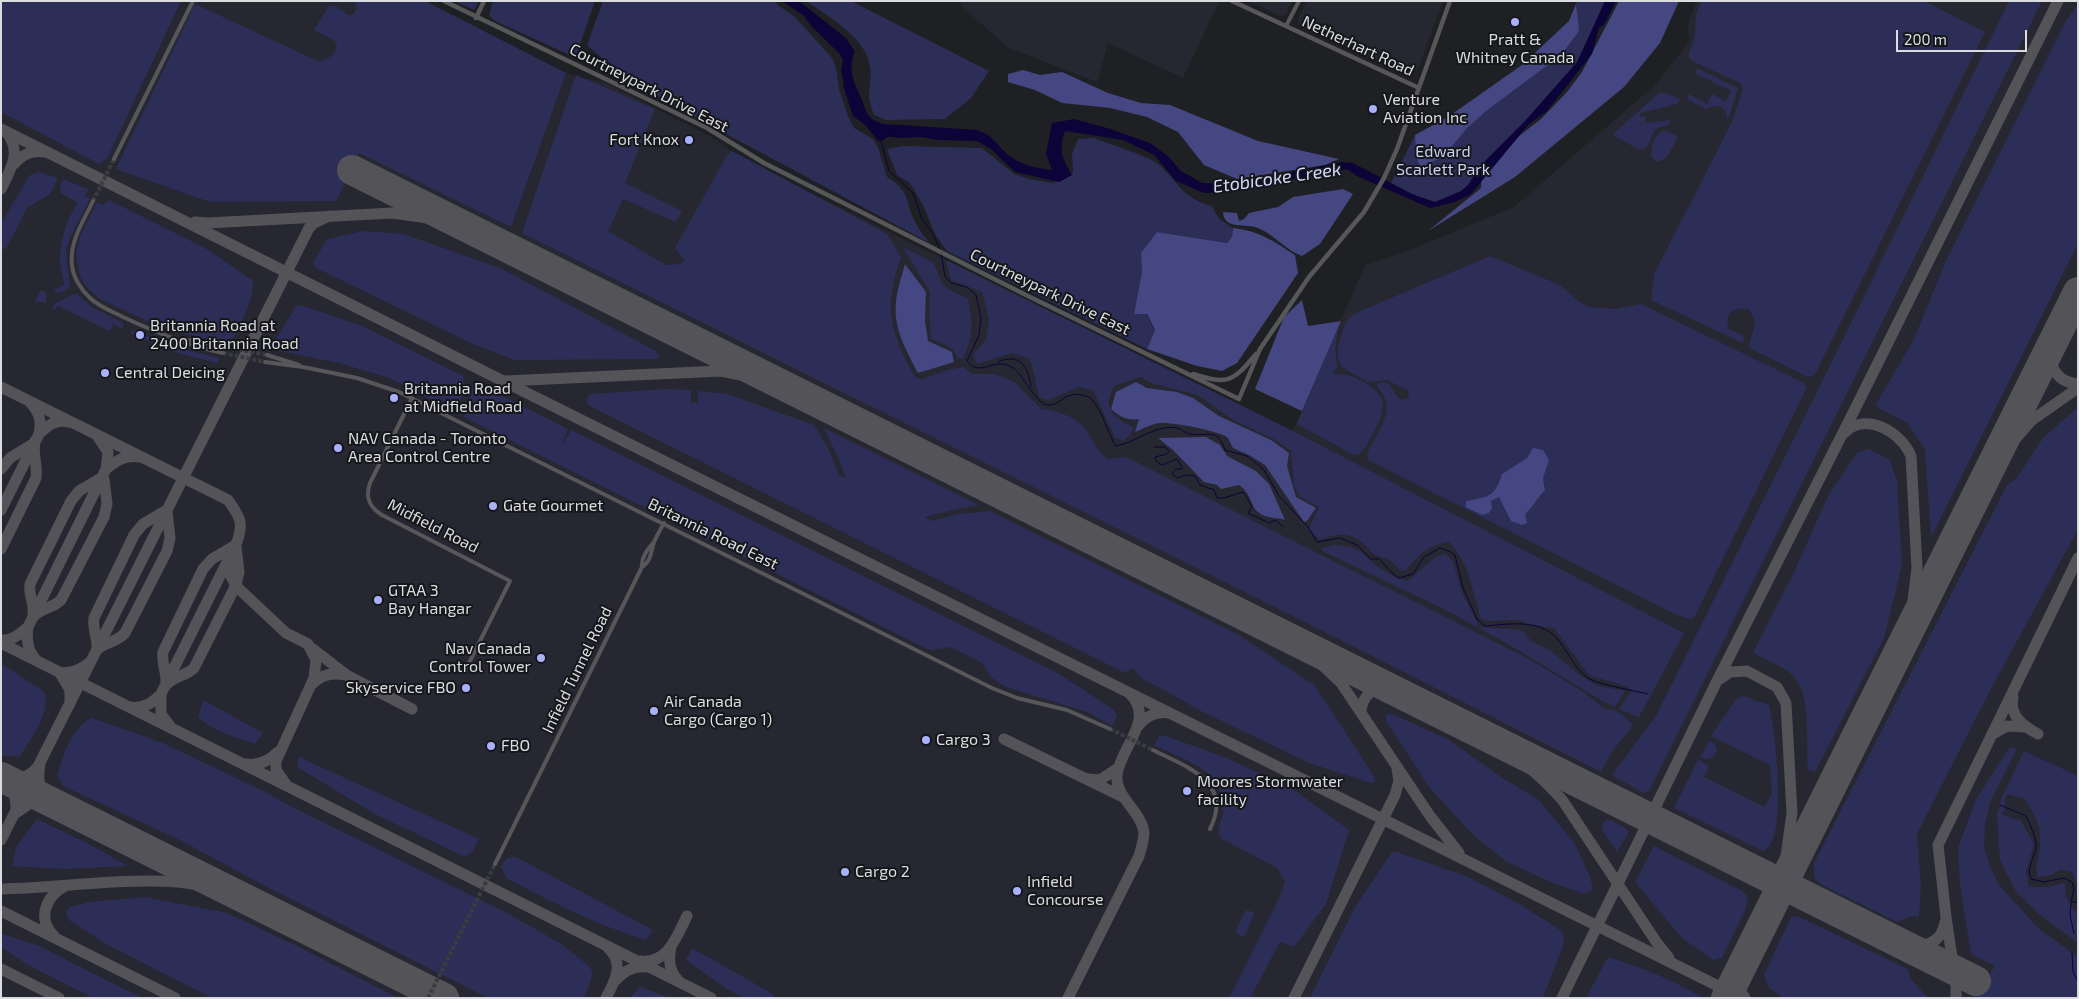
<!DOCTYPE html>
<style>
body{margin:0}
#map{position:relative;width:2079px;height:999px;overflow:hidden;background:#1f2024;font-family:"Exo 2",sans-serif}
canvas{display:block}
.frame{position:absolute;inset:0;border:2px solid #dbdcdf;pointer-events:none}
.scale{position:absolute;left:1896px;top:30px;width:131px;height:22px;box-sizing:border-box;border:2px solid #dbdcdf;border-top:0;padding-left:6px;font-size:15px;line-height:18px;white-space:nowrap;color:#dbdcdf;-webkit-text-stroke:4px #16171b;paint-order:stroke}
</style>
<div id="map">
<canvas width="2079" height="999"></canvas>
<div class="frame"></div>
<div class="scale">200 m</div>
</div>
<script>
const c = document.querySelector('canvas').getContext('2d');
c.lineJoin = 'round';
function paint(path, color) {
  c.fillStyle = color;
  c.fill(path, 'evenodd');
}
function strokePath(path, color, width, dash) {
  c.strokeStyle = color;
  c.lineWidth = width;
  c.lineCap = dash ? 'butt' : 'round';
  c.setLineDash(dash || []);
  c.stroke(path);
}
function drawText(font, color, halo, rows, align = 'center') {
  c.font = font + ' "Exo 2",sans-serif';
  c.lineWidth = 4;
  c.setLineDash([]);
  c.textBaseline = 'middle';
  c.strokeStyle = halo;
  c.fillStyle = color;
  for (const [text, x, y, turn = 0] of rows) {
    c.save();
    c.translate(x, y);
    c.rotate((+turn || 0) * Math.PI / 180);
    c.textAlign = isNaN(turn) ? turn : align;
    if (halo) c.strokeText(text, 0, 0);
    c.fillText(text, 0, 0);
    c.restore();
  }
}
paint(new Path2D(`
 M1 1H419L559 70 578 77 604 82 715 139 739 157 1292 433 1365 265 1402 253 1514 207 1656 84 1689 42 1688 25 1696 1H2078V998H1Z
 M960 1H1217L1219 2 1183 78 1108 43 1097 82 1009 48 962 7Z
 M1249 1H1292L1286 14 1280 16Z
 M1307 1H1443L1418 69 1405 74 1299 25 1297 20Z`), '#262731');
paint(new Path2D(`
 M1 1H181L107 159 99 164 1 112Z
 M354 1H425L566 73 511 227 359 153 336 201 210 202 116 169 195 4 320 62 333 55 337 47 335 41 314 30 329 6H336L348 15 354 14 357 8Z
 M454 1H479L474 10Z
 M493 1H595L577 53 575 56H572L495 21 489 15Z
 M603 1H774L779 6 794 16 833 59 837 72 839 89 848 116 854 128 873 139 878 147 887 177C913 192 904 205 918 227 921 233 926 238 930 243L672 105 618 72 587 45Z
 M806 1H851L989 71 971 98 945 119 886 120 874 115C872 109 869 102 869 96 869 85 872 77 870 66 866 38 827 15 806 1Z
 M1577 1H1610L1586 53 1471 188 1436 205 1389 187 1415 135 1448 117 1522 65 1569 21Z
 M1701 1H1924L1985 32 1815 374 1811 377 1806 376 1749 348C1750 331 1762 326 1748 309 1734 306 1723 314 1729 329L1741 334 1744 337 1743 343 1651 300 1654 274 1731 124 1743 89 1740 83 1692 61 1688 56 1695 36 1696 15Z
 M2009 1H2042L1649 791 1643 793 1612 775 1656 716 1818 390Z
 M2078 4V243L1931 537 1925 450 1907 423 1875 406 1914 339 1945 263 2064 24Z
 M1697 68 1738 88 1728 120C1725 106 1719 103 1706 109L1687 99 1688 94 1707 104 1712 94 1726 101 1731 91 1695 73Z
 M576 75 655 109 625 183 682 211 676 222 623 199 608 231 666 265 680 264 685 261 675 248 726 157 732 151 887 234 901 257C883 308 890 331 915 377L922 379 947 370 964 367 972 374H994L1013 381 1041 409C1058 410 1080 418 1089 434 1096 446 1097 451 1108 459L1126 457 1527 658 1582 691 1605 709 1614 710 1620 713 1632 723 1631 728 1610 754 1601 772 1301 620 522 233Z
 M1659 93H1666L1680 99 1677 104 1640 113V117L1645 116V123L1671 120 1668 125C1648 128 1655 137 1645 149H1638L1614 136V133Z
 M1666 130 1678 137C1671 147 1671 158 1657 162L1651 156C1653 144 1653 134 1666 130Z
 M1093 138C1107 143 1148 156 1158 164 1179 182 1181 198 1212 206L1219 219 1233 228 1232 237 1227 243 1157 232 1141 253 1142 272 1134 314H1146L1155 331 1147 349 947 251 936 236 923 205 910 183 897 175 887 149 903 146 982 148 1014 174 1029 179 1053 183 1073 173 1072 154 1078 139Z
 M38 172 58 178 50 194 27 208 7 247 1 251V223L30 175Z
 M63 179 88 189 85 196 90 199 70 238 66 251 70 287 65 291 58 293 53 290 64 285C63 276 59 266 60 257 61 239 67 217 78 203L61 193 60 188Z
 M109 200 205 248 252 280C258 290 239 329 233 339L228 340 227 343 176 332 154 324 100 299 87 288 80 277 76 254 80 236 97 202 102 205Z
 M363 231 404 234 502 269 656 351 660 359 515 360 473 344 316 268 313 263 327 239Z
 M903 247 934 263C943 288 943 288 968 298 973 325 974 333 963 359L957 358C955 346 941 343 931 339L929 307 930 292Z
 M1490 256 1560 285 1577 300 1588 307 1616 309 1641 304 1804 383 1807 387 1694 618 1689 619 1675 614 1368 460 1367 455 1369 449C1381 428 1397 407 1377 387L1378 383 1382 382 1389 384 1397 396 1402 400 1408 398 1409 391 1387 380 1368 382 1342 367 1338 359V346L1344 327 1349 318 1358 312ZM1533 448 1545 485C1544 492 1540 493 1536 499 1528 511 1526 514 1511 521L1499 496 1491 501H1466C1488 497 1495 497 1502 474L1527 458Z
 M946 261H948L1291 430 1684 633 1639 717 1619 709 1632 690 1625 686 1589 675 1554 628 1531 625 1519 620 1488 621 1481 619C1472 591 1470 564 1449 542 1426 545 1420 555 1405 571L1400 570C1390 558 1387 560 1374 554 1370 552 1369 549 1366 546 1350 531 1337 533 1319 540L1309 528 1319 507 1301 497 1294 487 1291 451 1272 438 1233 420 1198 395 1151 383 1141 377 1114 386C1102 411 1113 416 1134 428L1130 435 1123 441 1115 437 1093 390 1079 387 1048 400 1040 398C1034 384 1036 370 1028 358L1012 353 977 364 973 355 986 339 989 319 982 292 951 280Z
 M40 291H45L47 295 46 302H35Z
 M76 293 92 307 123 323V329L113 324 110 331 58 306 55 310 52 309 54 304Z
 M301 305 362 326 463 376C465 391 463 399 454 412L390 378 339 363 270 349 296 306Z
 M1341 321C1336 337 1333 351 1338 367L1332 372C1339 376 1344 373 1351 376 1387 392 1390 402 1372 436 1367 444 1364 454 1354 455L1297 424Z
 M134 330 175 347 220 358 217 363 170 351 130 333Z
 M474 382 568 429 562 443 563 444 571 430 1059 674 1114 710 1117 716 1112 726 1087 712 1006 687 992 678 982 663 951 647 932 650 927 649 464 417Z
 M666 389 691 390V403H698V391L727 394 814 425 828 448 839 475 846 478 836 453 824 429H826L979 505 956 509 925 517 931 521 958 514 990 511 1239 635 1314 685 1374 776 1375 781 1372 783 1368 782 1309 763 1201 711 1142 678 1132 668 1125 673 588 405 587 402 588 396 591 394Z
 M2078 407V529L1986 698 1917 834 1921 886 1919 917 1912 916 1897 922 1822 885 1814 878V863L2007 485 2016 479 2043 438Z
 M1869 449 1890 460 1897 482 1902 565 1884 638 1815 772 1808 770C1805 742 1813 692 1791 674 1780 665 1765 659 1753 653L1794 572 1829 494 1857 453Z
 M1334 545 1351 547 1360 551 1374 564 1396 578 1407 581C1421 572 1429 558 1445 553L1453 562 1461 590 1479 627 1522 630 1531 641 1551 651 1582 677 1599 686 1625 691 1615 707 1604 702 1513 647 1446 610 1322 551V548Z
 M1 663 44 692C52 712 30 740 20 756H5L1 754Z
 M1743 696 1769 705C1775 728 1789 843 1763 851L1674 808 1698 760 1709 766 1704 777 1764 807 1772 794 1770 765 1711 736 1734 702 1738 698Z
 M203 700 263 733 255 744C235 737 214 732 198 717Z
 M1390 713 1449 740 1504 779 1539 800 1575 844 1590 877 1593 889 1584 894 1553 883 1507 862 1472 834 1429 787 1386 721V715Z
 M92 718 163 743 265 792 292 807 503 911 560 943 590 967 593 974 584 998H488L265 886 178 839 63 786 57 776C64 755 70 728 92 718Z
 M1163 735 1227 758 1294 790 1349 830 1326 904 1294 947 1280 942 1250 998H1229L1279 898 1285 882 1277 868 1222 839C1215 829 1221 824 1223 814 1224 810 1222 806 1222 802 1221 795 1218 787 1214 780 1206 767 1169 751 1154 746L1159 736Z
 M1710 740 1715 745 1717 749 1714 757 1705 759 1700 757Z
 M2010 747 2017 748 1990 802 1985 825 1984 848 1990 867 1999 885 2039 929 2078 957V998H1974L1995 966 1971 954 1960 886 1958 848 1976 799Z
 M2024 751 2078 776V887L2072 872 2060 870 2050 876 2037 877C2035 863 2039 858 2040 845 2042 826 2034 813 2024 798L2006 794 2003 815 2021 821 2034 844 2026 872 2029 887H2047L2065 883 2066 897 2074 911H2078V943L2039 914 2016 892 2000 860 1997 814 2002 797Z
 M299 757 479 839 473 851 465 857 375 814 297 767Z
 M37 819 89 844 128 866 65 869 12 866 16 847Z
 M1607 819 1624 827 1629 832 1617 852 1602 830V824Z
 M1654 846 1742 891 1748 897 1745 910 1722 958 1713 960 1682 938 1635 882Z
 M1392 852H1396L1466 876 1516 902 1560 930 1563 934 1564 943 1543 998H1310L1354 909Z
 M513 857 518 858 653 930 646 940C596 925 552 902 506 878L501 866 507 858Z
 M145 897 227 913 297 946 398 998H212L108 945 69 920 66 912 70 907 90 902Z
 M1246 910 1253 912 1254 914 1245 935 1242 937 1235 932Z
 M1797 916 1908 969 1910 978 1928 998H1784L1769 988 1764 975 1791 917Z
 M1 933 39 946 142 998H93L28 965 1 947Z
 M692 948 773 994V998H744L727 989 686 960Z
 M1608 957C1640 967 1672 979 1701 997L1586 998Z
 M640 987 671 998H630Z`), '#2c2e57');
paint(new Path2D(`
 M1619 1H1679L1660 43 1624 87 1515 177 1428 231 1481 188 1482 174 1519 136 1541 119 1567 92 1582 72Z
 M1576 4 1579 31 1561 55 1486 111 1467 128 1443 157 1421 167 1416 157 1415 135 1448 117 1522 65 1569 21Z
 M1023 70 1040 75 1062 72 1108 93 1141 103 1170 105 1258 141 1339 159 1325 165 1237 179 1204 165 1178 132 1147 117 1110 108 1062 103 1035 90 1008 82V74Z
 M1343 189 1353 194 1320 244 1302 256C1285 250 1272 232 1255 227 1243 224 1224 229 1223 212L1237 213 1239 221 1244 219 1249 213 1278 207 1293 197Z
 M1233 228C1260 231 1273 241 1295 255L1298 273 1237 363 1222 371 1197 366 1147 349 1155 330 1147 314H1134L1142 272 1141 253 1157 232 1227 243 1232 237Z
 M905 264 926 292 925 321 928 341 952 352 954 362 918 373C906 350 893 328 896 302 897 289 902 276 905 264Z
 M1302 300 1308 326 1341 321 1302 411 1255 389 1284 317Z
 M1136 382 1147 388 1177 392 1193 398 1219 416 1271 440 1289 453 1287 466 1296 497 1316 508 1307 521 1304 522 1265 465 1249 455 1233 448C1231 445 1230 441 1228 438 1222 431 1172 422 1161 423 1153 423 1143 429 1135 432L1139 419C1128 421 1120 417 1111 409L1116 392Z
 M1206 437 1220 445 1227 456 1256 471 1269 484 1285 520C1276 517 1266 519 1258 512 1250 506 1252 494 1239 485L1221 489 1217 485 1204 482 1173 450 1158 438Z
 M1533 448 1543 450 1549 460 1543 478 1545 490C1537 498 1533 507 1525 514L1527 523 1522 525 1511 521 1499 497 1491 501 1492 508 1489 513 1482 515 1466 507V501C1488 497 1495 497 1502 474L1527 458Z`), '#444782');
paint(new Path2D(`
 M782 1H799L846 38 855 52C847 68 854 83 861 98 864 104 865 111 869 116 873 121 878 122 883 124L977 130C994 136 994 142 1007 154 1019 165 1037 168 1052 170L1046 154 1052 123 1074 119 1107 128 1150 143 1168 156 1181 171 1202 183 1227 184 1342 162 1353 163 1412 194 1435 202 1461 191 1468 185 1479 168 1488 158 1525 121 1577 62 1605 1H1616L1604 25 1599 28 1592 54 1547 111 1529 124 1471 194 1455 202 1430 208 1357 176 1347 169 1226 192 1204 193 1176 181 1154 155 1123 140 1065 131C1058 150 1062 158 1072 175L1059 182 1015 172 991 149 977 141 938 140 921 137 899 138 877 134 853 116 843 86 844 84 841 71 843 60 840 54 811 26 804 16Z`), '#0c0338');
strokePath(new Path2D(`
 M880 137 889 171 913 193 922 219 933 234 940 249
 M941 253 945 276 951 283 967 287 976 295 981 318 979 335 967 361C981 379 993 355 1013 368 1023 375 1037 404 1047 405 1058 406 1063 396 1072 395 1078 393 1086 396 1091 398L1100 411 1115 446C1136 443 1155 424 1177 428 1182 429 1186 434 1191 434 1209 437 1217 427 1225 450L1247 456 1264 470 1279 496 1308 527 1317 542 1340 538 1357 545 1371 559H1379L1392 573 1399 578 1413 574 1424 557 1440 548 1449 551 1455 555 1463 588 1477 619 1485 626C1510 624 1543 618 1560 642 1568 653 1576 670 1588 678 1596 684 1636 691 1648 694
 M998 362C1020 352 1028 367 1031 386
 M1155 447H1165L1169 451 1167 454 1155 457 1157 462 1162 465 1177 459 1182 467 1181 469H1176L1172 473 1174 476 1178 478 1185 475 1195 476 1200 485 1214 490 1217 498H1224L1243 492 1252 506 1248 513 1269 523 1276 520 1283 527
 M2000 805 2026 816C2030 826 2037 837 2036 848 2034 859 2026 868 2031 879L2044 882 2064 878 2072 882 2074 889 2071 902H2078
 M2071 903 2070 915 2074 934
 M2072 952 2073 971 2078 982`), '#0c0338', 1);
strokePath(new Path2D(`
 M871 126 880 137 891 131`), '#0c0338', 8);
strokePath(new Path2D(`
 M1 129 519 389 1742 998
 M14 164C23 154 32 150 45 152
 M1 189C11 169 23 150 5 131
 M195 222 208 223 392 213 435 219 471 231
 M2050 347C2049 366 2056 382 2078 384
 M505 381 721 371 760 379 791 390
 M1 387 228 500C240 517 244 522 237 542L161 694C153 703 143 709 131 707
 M30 402C39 412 42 420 39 434 48 425 56 419 68 422
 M1844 433C1866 411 1901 432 1911 456L1917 568 1911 617 1900 649
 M98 437 108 452 106 469C117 460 125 455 139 457
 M1991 467 2032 420 2078 388
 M1 469 10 458 33 444
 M1 510 39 434
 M1 549 36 478C38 465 32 454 35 441
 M229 561V573L237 587 286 633 308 644 316 660 314 678 276 761V770L285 783
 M33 615C35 604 28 595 30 584L71 501 79 491 101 478
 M34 616C42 608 53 608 61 600L104 517 107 504 104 479
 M1269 629 1298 647 1321 664 1341 683 1430 816 1459 853
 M1 640C12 641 20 634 28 627
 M1 643 711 998
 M97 649C98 638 92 629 94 618L134 535 143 524 165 511
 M98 649C106 642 117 642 125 633L167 551 170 538 167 512
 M313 649 348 676 412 709
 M37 661C28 651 26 641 28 627L106 469
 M1720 679 1730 672 1747 671 1777 687 1786 703 1792 813 1782 885
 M166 683C167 672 161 663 163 652L203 569 212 559 234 546
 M167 684C175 676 186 676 194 668L236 585 239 572 236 547
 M312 684C321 675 332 672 345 675
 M161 694V714L170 726
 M2013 697C2009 716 2023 726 2038 734
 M70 704V690L60 673C73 673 80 670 90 662
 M1361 712C1362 696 1374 684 1391 690
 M1138 726C1146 716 1157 711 1170 713
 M1993 734 2007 726 2024 727
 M1488 738C1517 756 1541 775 1563 801L1657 943 1669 958
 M1004 739 1123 797
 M246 764C259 766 269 761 278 752
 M2 777C19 782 30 777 40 764 37 780 39 790 51 802
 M2 777C13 788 17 797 16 813L32 802H51
 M1088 779 1100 780 1118 768
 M1 840 309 228 314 223 329 216
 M1 889C60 888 119 878 178 882 198 884 218 889 238 895
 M1 911 175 998
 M54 936C37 919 45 897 65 886
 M1902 945C1922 949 1942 944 1945 922
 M671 947C668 960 669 971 678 980
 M641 961C668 964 677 936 687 916
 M1 969 59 998
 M1740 969 1739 988 1745 998
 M616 980C625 970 634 966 647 967
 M434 993 443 998
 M606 998C615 981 625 963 608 948
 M1068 998 1139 856C1141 849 1144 840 1144 833 1141 810 1115 798 1117 775 1120 747 1157 719 1129 693
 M1294 998 1395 795 1399 781 1397 769
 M1562 998 1716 683 1856 407 2058 1
 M1956 998V984L1946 917 1938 845 2078 558`), '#545458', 11);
strokePath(new Path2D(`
 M352 170 1976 981
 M1 777 444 998
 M1726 998 2078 292`), '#545458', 30);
strokePath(new Path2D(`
 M93 201 114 159
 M227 347 267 355
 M223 353 265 362
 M1110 729 1153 750
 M428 998 495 864`), '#3b3c40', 4, [4, 2]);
strokePath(new Path2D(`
 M1286 26 1299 1
 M114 159 193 1
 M93 201C84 220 69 242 72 265 73 277 81 290 90 298 99 307 112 311 123 317 155 332 188 346 223 353
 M182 339 227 347
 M267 355 299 365
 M265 362 303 367 357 378 399 392 992 688 1017 698 1067 710 1110 729
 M412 398 370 483C365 497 369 507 382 515L510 581 466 669
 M642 567C651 562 651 551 654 542 657 535 661 529 664 523
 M1153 750C1186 767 1234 781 1210 829
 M495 864 642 567C641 557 648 549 654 542`), '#575759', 4);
strokePath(new Path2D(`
 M444 1 707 128 764 163 1028 296 1239 399 1260 349 1309 277 1364 212 1384 178 1397 149 1450 1
 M1232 1 1419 88
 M476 18 484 1
 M1193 374C1228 385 1233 382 1256 354`), '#575759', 4.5);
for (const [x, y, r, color] of [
 [1515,22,5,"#a9b0fc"],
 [1373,109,5,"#a9b0fc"],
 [689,140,5,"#a9b0fc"],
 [140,335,5,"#a9b0fc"],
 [105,373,5,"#a9b0fc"],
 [394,398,5,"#a9b0fc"],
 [338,448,5,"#a9b0fc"],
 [493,506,5,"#a9b0fc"],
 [378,600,5,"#a9b0fc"],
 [541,658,5,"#a9b0fc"],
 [466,688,5,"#a9b0fc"],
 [654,711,5,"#a9b0fc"],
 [926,740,5,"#a9b0fc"],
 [491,746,5,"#a9b0fc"],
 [1187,791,5,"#a9b0fc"],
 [845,872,5,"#a9b0fc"],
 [1017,891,5,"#a9b0fc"]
]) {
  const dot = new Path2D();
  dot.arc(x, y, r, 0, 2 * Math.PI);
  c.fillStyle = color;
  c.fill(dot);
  strokePath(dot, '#16171b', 2);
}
drawText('16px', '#dbdcdf', '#16171b', [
 ["Pratt &",1515,40,"center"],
 ["Whitney Canada",1515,58,"center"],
 ["Venture",1383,100],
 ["Aviation Inc",1383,118],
 ["Fort Knox",679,140,"right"],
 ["Britannia Road at",150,326],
 ["2400 Britannia Road",150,344],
 ["Central Deicing",115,373],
 ["Britannia Road",404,389],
 ["at Midfield Road",404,407],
 ["NAV Canada - Toronto",348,439],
 ["Area Control Centre",348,457],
 ["Gate Gourmet",503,506],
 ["GTAA 3",388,591],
 ["Bay Hangar",388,609],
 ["Nav Canada",531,649,"right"],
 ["Control Tower",531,667,"right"],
 ["Skyservice FBO",456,688,"right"],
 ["Air Canada",664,702],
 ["Cargo (Cargo 1)",664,720],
 ["Cargo 3",936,740],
 ["FBO",501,746],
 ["Moores Stormwater",1197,782],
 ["facility",1197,800],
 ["Cargo 2",855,872],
 ["Infield",1027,882],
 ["Concourse",1027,900]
], 'left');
drawText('16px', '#dbdcdf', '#16171b', [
 ["Netherhart Road",1358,46,25],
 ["Courtneypark Drive East",649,88,27],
 ["Courtneypark Drive East",1050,292,26],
 ["Midfield Road",433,526,27],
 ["Britannia Road East",713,534,26],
 ["Infield Tunnel Road",577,670,-64]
]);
drawText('16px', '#cacff3', '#16171b', [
 ["Edward",1443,152],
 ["Scarlett Park",1443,170]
]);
drawText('italic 18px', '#d5daff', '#16171b', [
 ["Etobicoke Creek",1277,178,-8]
]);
</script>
